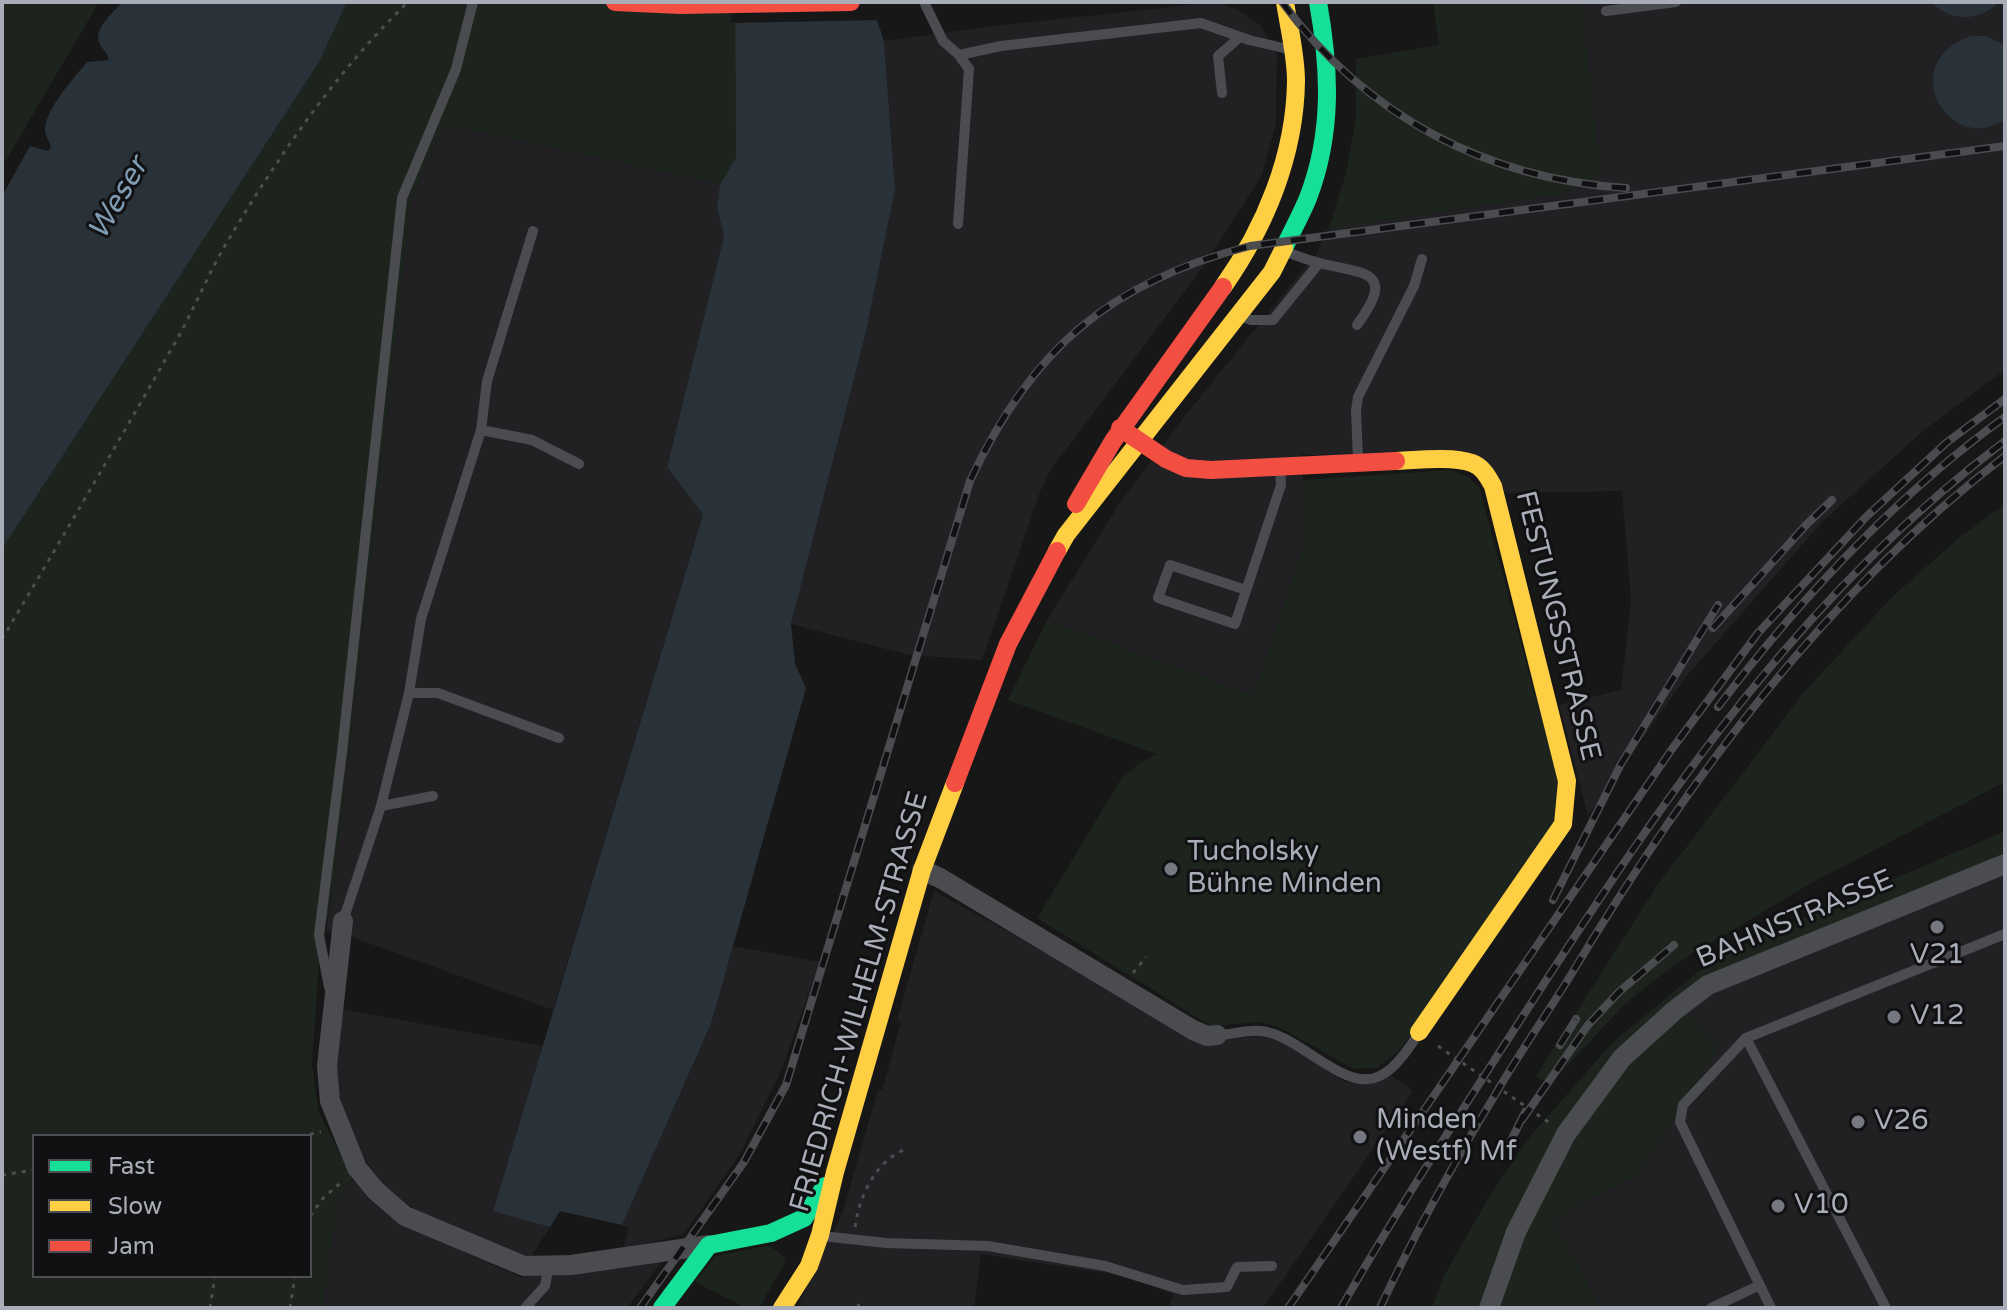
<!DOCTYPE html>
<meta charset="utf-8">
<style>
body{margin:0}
#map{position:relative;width:2007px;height:1310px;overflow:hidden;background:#171717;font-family:"Varela Round",sans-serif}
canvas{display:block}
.frame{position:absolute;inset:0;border:4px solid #a8adb8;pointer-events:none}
.legend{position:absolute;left:32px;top:1134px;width:280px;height:144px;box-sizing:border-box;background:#111113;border:2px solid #4d4f55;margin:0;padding:10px 14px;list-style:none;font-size:24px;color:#a8adb8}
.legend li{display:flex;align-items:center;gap:16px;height:40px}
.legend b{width:40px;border:2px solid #4d4f55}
</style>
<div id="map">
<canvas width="2007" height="1310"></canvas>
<div class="frame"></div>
<ul class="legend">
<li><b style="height:10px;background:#16e098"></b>Fast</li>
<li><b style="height:10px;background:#ffcf43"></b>Slow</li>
<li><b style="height:10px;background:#f24e42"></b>Jam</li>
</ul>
</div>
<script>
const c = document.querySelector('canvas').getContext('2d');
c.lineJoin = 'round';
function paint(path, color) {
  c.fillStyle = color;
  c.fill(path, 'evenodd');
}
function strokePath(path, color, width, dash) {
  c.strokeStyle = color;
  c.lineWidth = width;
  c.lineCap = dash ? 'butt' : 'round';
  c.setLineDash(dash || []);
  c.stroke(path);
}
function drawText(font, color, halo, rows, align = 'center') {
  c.font = font + ' "Varela Round",sans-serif';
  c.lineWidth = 6;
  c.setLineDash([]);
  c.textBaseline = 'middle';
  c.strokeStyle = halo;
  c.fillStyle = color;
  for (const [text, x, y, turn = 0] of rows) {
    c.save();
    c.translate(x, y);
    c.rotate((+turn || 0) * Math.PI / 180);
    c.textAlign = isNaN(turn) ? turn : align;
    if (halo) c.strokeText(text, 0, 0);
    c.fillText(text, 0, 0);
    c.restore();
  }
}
paint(new Path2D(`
 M1216 2 1236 9 1260 25 1277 54 1276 123 1262 175 1203 267 1050 470 1040 492 982 660 909 655 791 624 865 336 895 190 884 41 986 27Z
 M1581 2H2005V370L1923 431 1821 523 1685 678 1588 816 1559 705 1621 690 1631 601 1622 491 1505 493 1496 472 1302 454 1304 542 1253 695 1047 620 1121 501 1180 422 1316 254 1329 228 1562 194 1601 174Z
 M444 123 720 184 717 208 724 236 667 467 703 513 553 1010 349 936 326 931 334 885 411 200Z
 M2005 875V1308H1601L1553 1220 1638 1174 1685 1010 1714 990Z
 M934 891 1205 1040 1261 1036 1283 1043 1345 1082 1376 1083 1392 1076 1413 1091 1263 1308H1169L1173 1294 1124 1276 981 1254 974 1308H826L798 1305 843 1211 878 1090H882L901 1022 897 1020Z
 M733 946 820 962 781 1071 740 1154 684 1234 623 1249 629 1228 622 1225 711 1025Z
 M341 1009 543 1046 493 1210 550 1227 530 1258 417 1211 383 1185 362 1155 345 1121 334 1069Z
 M352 1179 373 1200 406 1226 520 1277 662 1261 627 1308H323L337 1201Z`), '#212123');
paint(new Path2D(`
 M2 2H99L2 167Z
 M347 2H735L736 158 720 184 444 124 411 200 334 885 319 962 312 1064 318 1110 352 1179 337 1201 323 1308H2V549L319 62ZM34 1136H310V1276H34Z
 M1433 2H1581L1601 174 1562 194 1329 228 1346 173 1356 119V59L1439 45Z
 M1450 470 1467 476 1479 487 1558 781 1552 836 1398 1052 1377 1068 1354 1069 1279 1027 1261 1022 1211 1026 1037 918 1121 779 1138 764 1157 754 1008 700 1047 620 1253 695 1304 542 1302 480Z
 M2005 504V782L1815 881 1675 964 1625 1004 1549 1085 1536 1076 1656 887 1805 691 1893 596 1959 538Z
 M2005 831V856L1719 971 1686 1011 1719 1047 1638 1174 1553 1220 1601 1308H1499L1503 1245 1478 1308H1432L1445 1274 1492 1192 1528 1139 1612 1043 1699 971 1757 938Z
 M768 1246 778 1251 786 1261 759 1308H746L695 1282 715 1256Z`), '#1d241e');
paint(new Path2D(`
 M123 2H347L319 62 2 549V196L30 146 48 151 51 147C49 141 45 135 45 129 46 108 74 78 87 62L109 60C107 52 102 49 99 42 94 28 114 11 123 2Z
 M735 2H871L884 41 895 190 865 336 791 624 795 664 806 688 711 1024 622 1225 560 1211 550 1227 493 1211 703 514 667 467 724 236 717 208 720 184 736 158Z
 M1931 2H1999C1979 22 1951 22 1931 2Z
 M1971 36H1985L2005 45V119C1951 158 1893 63 1971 36Z`), '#2a3239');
paint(new Path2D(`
 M731 2H875L881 20 731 23Z`), '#171717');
strokePath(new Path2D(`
 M2 639C61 540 119 441 176 341 193 311 206 279 223 249 275 161 334 74 408 2
 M1133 973 1146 957
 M1438 1046 1551 1124
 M300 1136 321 1132
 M2 1175 34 1170
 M310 1216 324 1197 343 1181
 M855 1227C859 1197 875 1162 904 1150
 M210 1308 215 1276
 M290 1308 295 1276
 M858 1308 860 1298`), '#4d4e52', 3, [4, 6]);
strokePath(new Path2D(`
 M924 2 943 41 959 55 1001 46 1201 23 1249 40 1288 49
 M1606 11 1676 2
 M1222 93 1218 56 1240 37
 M958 224 969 69 959 55
 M1286 252C1298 256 1310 261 1323 264 1369 274 1395 273 1357 325
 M1241 316 1251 320H1273L1319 263
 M481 430 532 440 579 464
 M1358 458 1356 411 1358 397 1414 286 1422 259
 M1246 590 1170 565 1158 598 1235 624 1281 485 1280 466
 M409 693 421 619 481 430 487 381 533 231
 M381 806 409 693H438L559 738
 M343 921 381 806 433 796
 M329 987 319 935 342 752 402 198 456 69 473 2
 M1217 1035C1231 1035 1247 1029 1261 1031 1273 1032 1286 1039 1296 1045 1353 1081 1375 1104 1418 1034
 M1746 1038 1886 1308
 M822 1236 886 1243 988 1246 1105 1266 1183 1290 1227 1287 1237 1267 1272 1266
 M525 1308 545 1286 549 1265
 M1711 1308 1760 1285
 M1771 1308 1680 1122 1683 1105 1746 1038 2005 934`), '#4b4c50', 10);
strokePath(new Path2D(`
 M922 870 940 878 1193 1030 1207 1036 1217 1035
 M343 921 327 1066 330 1101 357 1168 376 1191 405 1216 524 1266 571 1265 709 1245
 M1489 1308 1516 1232 1566 1134 1622 1058 1675 1010 1708 985 2005 864`), '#4b4c50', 20);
strokePath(new Path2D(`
 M1284 248C1292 231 1301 215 1308 198 1333 133 1330 69 1318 2
 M662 1308 709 1245 771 1233 804 1218 825 1186`), '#16e098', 18);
strokePath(new Path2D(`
 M1223 287C1265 227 1295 156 1296 81 1296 55 1289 28 1285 2
 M1396 461C1417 460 1453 456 1472 463 1483 467 1488 477 1493 486L1567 781 1563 824 1419 1032
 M1057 551 1066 535 1272 272 1284 248
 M782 1308 809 1266 820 1235 835 1172 922 870 955 783`), '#ffcf43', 18);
strokePath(new Path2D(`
 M615 2 680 5 851 2
 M1120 428 1166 459 1186 468 1211 470 1396 461
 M1076 504 1113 441 1223 287
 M955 783 1008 644 1057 551`), '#f24e42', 18);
const rail = new Path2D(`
 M1282 2C1366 116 1486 179 1626 188
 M1713 628 1806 525 1832 500
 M1718 707C1800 599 1895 496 2005 417
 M1553 900 1621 764 1718 605
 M1560 1045 1576 1019
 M1522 1120 1588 1025 1619 992 1674 945
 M1504 1155 1525 1112
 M640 1308 744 1162 786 1085 970 481C1031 349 1110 282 1250 246L2005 146
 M1288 1308 1672 749 1758 633 1866 517 1946 443 2005 399
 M1341 1308C1404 1198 1474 1092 1543 985 1676 780 1807 590 2005 441
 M1380 1308C1414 1235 1453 1164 1495 1095 1518 1055 1545 1017 1569 978 1686 783 1823 595 2005 456`);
strokePath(rail, '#4b4c4f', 8);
strokePath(rail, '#111113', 5, [15]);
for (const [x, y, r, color] of [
 [1171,869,8,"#757880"],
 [1937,927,8,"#757880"],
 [1894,1017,8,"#757880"],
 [1858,1122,8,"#757880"],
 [1360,1137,8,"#757880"],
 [1778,1206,8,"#757880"]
]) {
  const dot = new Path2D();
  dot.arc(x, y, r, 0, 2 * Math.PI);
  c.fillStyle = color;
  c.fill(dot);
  strokePath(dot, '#111113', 3);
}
drawText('28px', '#a8adb8', '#111113', [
 ["FESTUNGSSTRASSE",1557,626,76],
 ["BAHNSTRASSE",1795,920,-23],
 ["FRIEDRICH-WILHELM-STRASSE",860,1002,-74]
]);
drawText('28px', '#a8adb8', '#111113', [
 ["Tucholsky",1187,853],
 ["Bühne Minden",1187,885],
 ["V21",1937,956,"center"],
 ["V12",1910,1017],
 ["Minden",1376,1121],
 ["(Westf) Mf",1376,1153],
 ["V26",1874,1122],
 ["V10",1794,1206]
], 'left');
drawText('italic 30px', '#7f9bb3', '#111113', [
 ["Weser",119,199,-60]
]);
</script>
